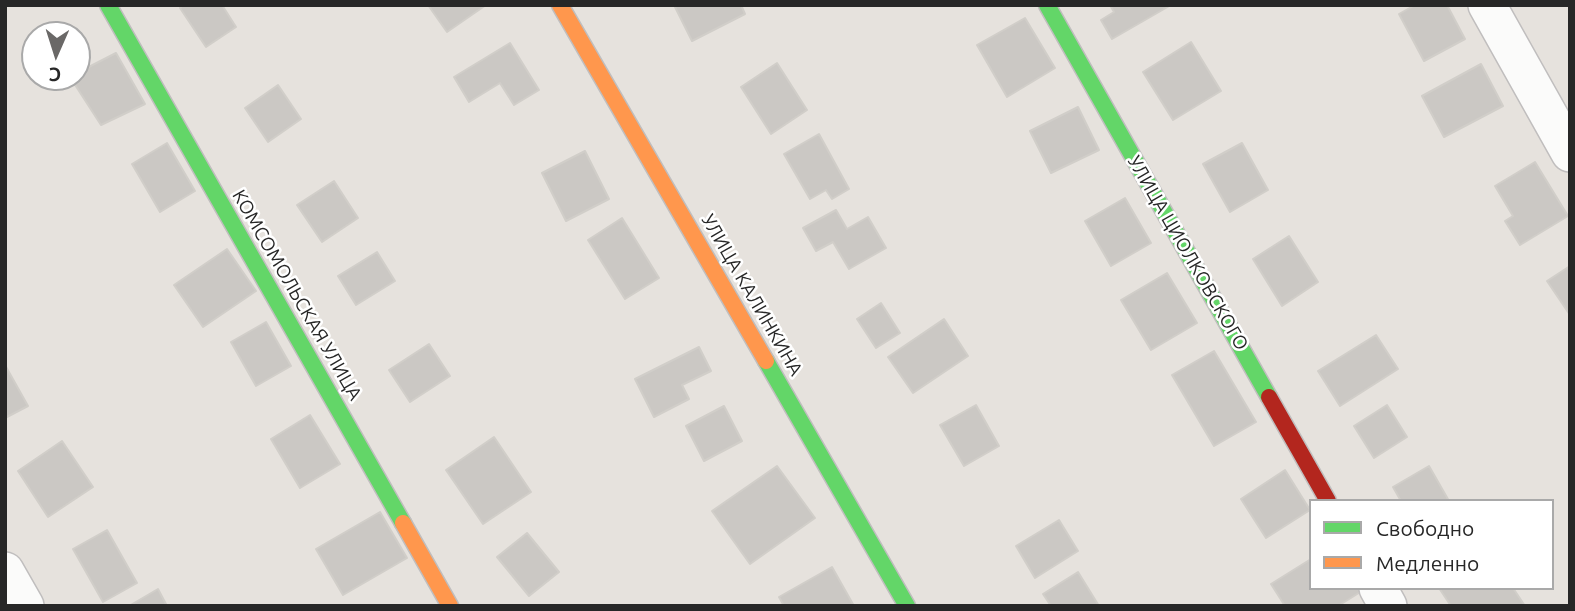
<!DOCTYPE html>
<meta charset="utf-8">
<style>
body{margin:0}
#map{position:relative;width:1575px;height:611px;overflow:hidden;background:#e6e2dd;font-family:Ubuntu,sans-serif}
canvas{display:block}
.frame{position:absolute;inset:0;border:7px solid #272727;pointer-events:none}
.legend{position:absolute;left:1309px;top:499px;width:245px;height:91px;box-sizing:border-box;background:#fff;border:2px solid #a9a9a9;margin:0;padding:9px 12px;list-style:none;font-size:21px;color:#272727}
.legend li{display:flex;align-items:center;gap:14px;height:35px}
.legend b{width:35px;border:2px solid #a9a9a9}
.north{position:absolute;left:21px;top:21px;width:70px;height:70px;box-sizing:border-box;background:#fff;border:2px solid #a9a9a9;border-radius:50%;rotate:183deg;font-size:19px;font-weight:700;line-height:28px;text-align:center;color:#272727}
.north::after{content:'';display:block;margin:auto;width:24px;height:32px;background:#6a6867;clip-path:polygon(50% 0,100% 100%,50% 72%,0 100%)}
</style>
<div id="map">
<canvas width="1575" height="611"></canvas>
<div class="frame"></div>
<ul class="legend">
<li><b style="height:9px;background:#63d668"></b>Свободно</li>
<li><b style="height:9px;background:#ff974d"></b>Медленно</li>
</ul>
<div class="north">С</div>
</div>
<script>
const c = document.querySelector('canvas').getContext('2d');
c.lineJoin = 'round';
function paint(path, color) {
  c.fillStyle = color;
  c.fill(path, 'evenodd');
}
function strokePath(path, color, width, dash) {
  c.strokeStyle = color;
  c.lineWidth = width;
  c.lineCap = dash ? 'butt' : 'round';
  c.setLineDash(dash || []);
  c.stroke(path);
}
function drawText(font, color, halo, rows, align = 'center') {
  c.font = font + ' Ubuntu,sans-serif';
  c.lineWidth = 5;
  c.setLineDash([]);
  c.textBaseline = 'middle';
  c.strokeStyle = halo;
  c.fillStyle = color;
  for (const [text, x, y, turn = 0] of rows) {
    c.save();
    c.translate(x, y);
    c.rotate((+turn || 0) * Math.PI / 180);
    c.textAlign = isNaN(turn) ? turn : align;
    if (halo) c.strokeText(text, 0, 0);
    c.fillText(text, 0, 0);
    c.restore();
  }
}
const building = new Path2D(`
 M183 5H222L236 27 206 47 180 8Z
 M428 5H486L447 32Z
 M674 5H741L745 14 692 41Z
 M1110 5H1171L1112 39 1101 20 1114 12Z
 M1415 5H1447L1465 39 1424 61 1399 14Z
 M1025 18 1055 68 1007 97 977 45Z
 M1191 42 1221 91 1173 120 1143 72Z
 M510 43 539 90 514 105 500 83 469 102 454 77Z
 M116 53 145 104 101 125 70 77H77V73Z
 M777 63 807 110 771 134 741 87Z
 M1481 64 1503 106 1444 137 1422 96Z
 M278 85 301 119 268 142 245 108Z
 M1078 107 1099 150 1051 173 1030 131Z
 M819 134 849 189 832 199 826 190 810 199 784 154Z
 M167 143 195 191 160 212 132 164Z
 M1242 143 1268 190 1230 212 1203 164Z
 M585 151 609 199 566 221 542 173Z
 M1535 162 1568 216 1520 245 1505 221 1513 216 1495 186Z
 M334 181 358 218 322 242 297 205Z
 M1125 198 1151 243 1111 266 1085 221Z
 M836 210 847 229 868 217 886 248 849 269 833 242 816 251 803 228Z
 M622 218 659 278 625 299 588 240Z
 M1289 236 1318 282 1282 306 1253 259Z
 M227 249 256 291 203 327 174 285Z
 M377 252 395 281 356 305 338 276Z
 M1570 266V315L1547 281Z
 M1167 273 1197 323 1151 350 1121 300Z
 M881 303 900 333 876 348 857 319Z
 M944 319 968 356 913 393 888 357Z
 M266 322 291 366 256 386 231 342Z
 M1376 335 1398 369 1340 406 1318 371Z
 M429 344 450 376 410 402 389 370Z
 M699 347 711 371 682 385 689 399 654 417 635 379Z
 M1214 351 1256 422 1214 446 1172 375Z
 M5 365 28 406 5 418Z
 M976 405 999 446 964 466 940 425Z
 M1387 405 1407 437 1374 458 1354 426Z
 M724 406 742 441 704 461 686 426Z
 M310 415 340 464 300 488 271 439Z
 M494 437 531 492 483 524 446 470Z
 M62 441 93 487 48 517 18 471Z
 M777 466 815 518 750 564 712 511Z
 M1429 466 1449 501H1401L1393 487Z
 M1285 470 1310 510 1266 538 1241 499Z
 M380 512 407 558 343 595 316 549Z
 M1059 520 1078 551 1035 578 1016 546Z
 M107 530 137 583 103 602 73 549Z
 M527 533 559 572 529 596 497 557Z
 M1311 559V588H1360L1362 591 1338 606H1285L1271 584Z
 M832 567 854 606H784L779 597Z
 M1078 572 1099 606H1051L1043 594Z
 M1439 588H1513L1525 606H1451Z
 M158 589 167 606H129Z`);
paint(building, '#cbc8c4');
strokePath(building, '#d1cec9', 2);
const street = new Path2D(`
 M1487 5 1570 153
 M5 571 25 606
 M1378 588 1388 606`);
const fast = new Path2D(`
 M108 5 403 523
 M1047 5 1269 397
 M766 361 907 606`);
const slow = new Path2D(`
 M560 5 766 361
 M403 523 450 606`);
const jam = new Path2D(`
 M1269 397 1328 501`);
strokePath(street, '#c0bebe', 40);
strokePath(fast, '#c0bebe', 19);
strokePath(slow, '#c0bebe', 19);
strokePath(jam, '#c0bebe', 19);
strokePath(street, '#fbfbfa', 37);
strokePath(fast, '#63d668', 16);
strokePath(slow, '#ff974d', 16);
strokePath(jam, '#b3261e', 16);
drawText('19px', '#272727', '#fff', [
 ["УЛИЦА ЦИОЛКОВСКОГО",1188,253,60],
 ["КОМСОМОЛЬСКАЯ УЛИЦА",297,295,60],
 ["УЛИЦА КАЛИНКИНА",752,295,60]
]);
</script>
